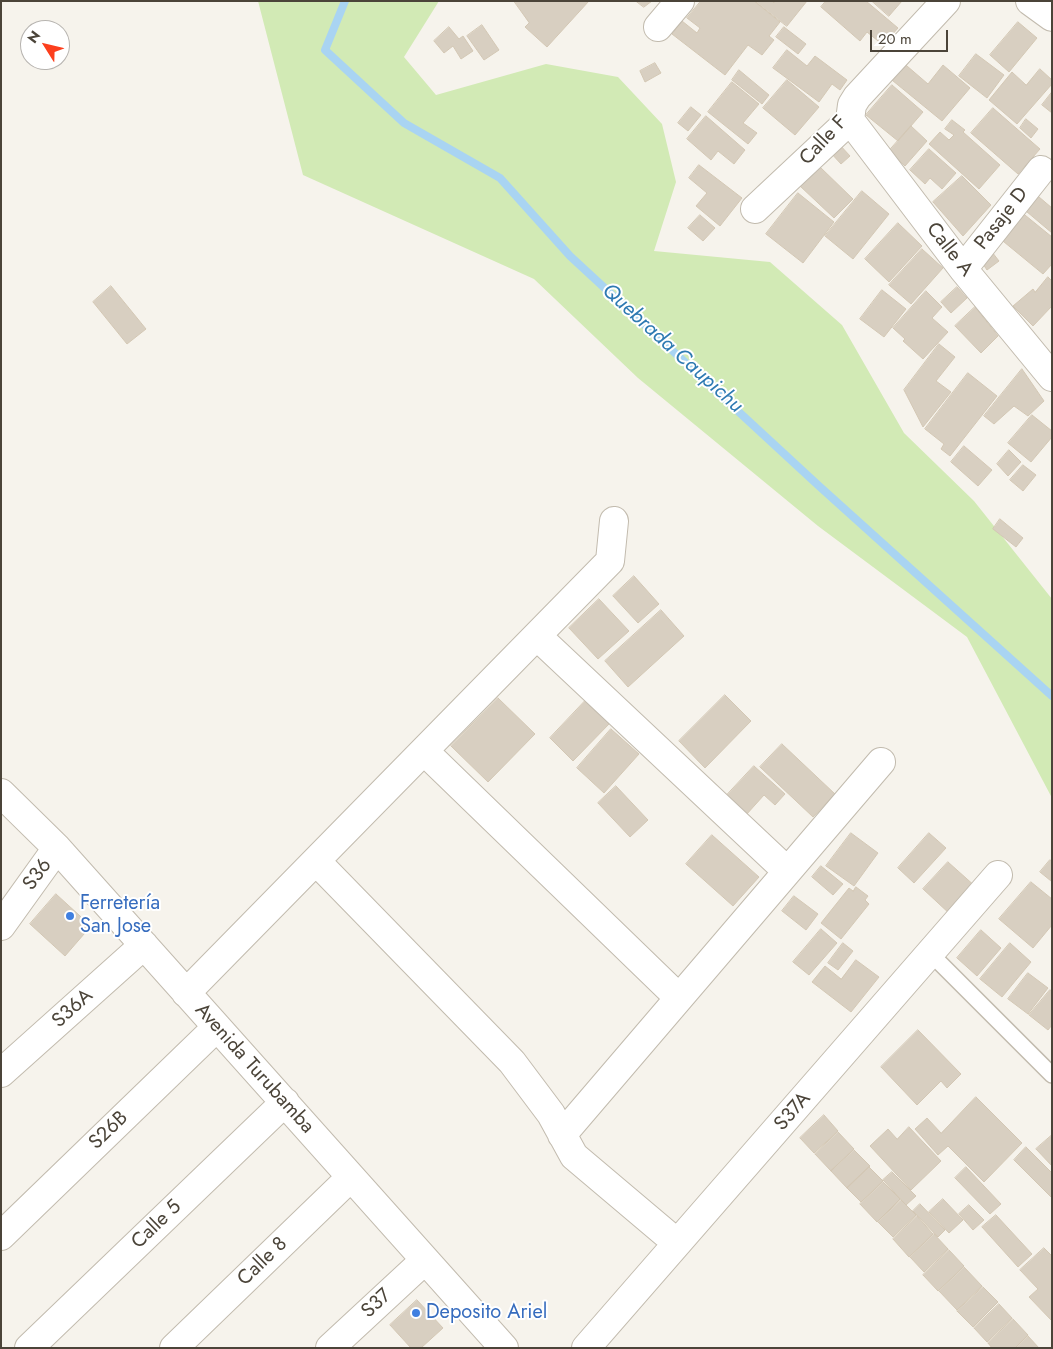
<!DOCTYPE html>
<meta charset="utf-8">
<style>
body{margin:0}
#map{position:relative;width:1053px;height:1349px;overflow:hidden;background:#f6f3ec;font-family:Jost,sans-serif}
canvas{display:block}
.frame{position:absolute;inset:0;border:2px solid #4b4439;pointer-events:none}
.north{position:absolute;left:20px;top:20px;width:50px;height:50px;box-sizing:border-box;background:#fff;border:1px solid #b7b4b0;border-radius:50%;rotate:306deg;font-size:14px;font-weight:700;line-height:20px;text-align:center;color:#4b4439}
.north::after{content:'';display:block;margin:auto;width:18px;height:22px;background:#fc3f1d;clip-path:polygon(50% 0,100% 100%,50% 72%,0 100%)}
.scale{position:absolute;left:870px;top:30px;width:78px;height:22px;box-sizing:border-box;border:2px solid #4b4439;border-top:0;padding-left:6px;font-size:15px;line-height:18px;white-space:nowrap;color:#4b4439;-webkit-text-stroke:4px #fff;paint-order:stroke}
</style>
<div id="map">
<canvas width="1053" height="1349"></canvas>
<div class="frame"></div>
<div class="north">N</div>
<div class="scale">20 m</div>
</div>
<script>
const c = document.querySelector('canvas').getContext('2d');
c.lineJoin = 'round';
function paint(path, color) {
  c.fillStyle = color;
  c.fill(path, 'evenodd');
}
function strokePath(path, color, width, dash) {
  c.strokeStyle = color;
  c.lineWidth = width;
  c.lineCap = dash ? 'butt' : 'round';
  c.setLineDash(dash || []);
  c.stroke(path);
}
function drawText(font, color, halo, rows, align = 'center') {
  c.font = font + ' Jost,sans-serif';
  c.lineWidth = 4;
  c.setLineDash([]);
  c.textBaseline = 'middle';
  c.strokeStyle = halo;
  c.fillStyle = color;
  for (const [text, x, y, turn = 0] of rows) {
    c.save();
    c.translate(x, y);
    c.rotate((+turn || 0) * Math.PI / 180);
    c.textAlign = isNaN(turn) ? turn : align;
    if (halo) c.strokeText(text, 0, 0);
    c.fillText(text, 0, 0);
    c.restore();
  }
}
paint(new Path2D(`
 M258 1H439L404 57 436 95 546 64 618 77 662 124 676 182 654 251 770 262 842 325 904 433 974 501 1052 599V798L967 637 818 526 638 378 534 279 303 175Z`), '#d2eab5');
strokePath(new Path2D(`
 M345 1 325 50 404 123 500 178 570 256 819 486 1052 696`), '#a9d4f2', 8);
const building = new Path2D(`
 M514 1H589L547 47 525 27 529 23Z
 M636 1H652L644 7Z
 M701 1H754L780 22 769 36 774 40 762 55 748 45 725 75 672 34 682 21 697 33 700 28 687 18Z
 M755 1H772L774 3 775 1H807L787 26Z
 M826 1H866L898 28 883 45 867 32 860 41 821 7Z
 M872 1H902L889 16Z
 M1018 22 1037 38 1009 72 990 55Z
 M482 25 499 50 484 60 467 36Z
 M449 27 459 39 463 36 473 51 461 59 453 46 444 53 434 41Z
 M784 27 806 44 798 54 776 37Z
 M787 50 807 66 815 56 847 80 840 90 832 84 819 102 773 68Z
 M976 54 1004 75 987 98 959 76Z
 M900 60 928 84 943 65 970 88 942 121 887 76Z
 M655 63 661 73 645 82 640 71Z
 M1040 69 1052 80V84L1017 124 989 100 1012 72 1026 85Z
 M739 70 769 95 762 104 732 80Z
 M787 80 819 107 795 135 763 108Z
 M732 82 759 104 743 123 757 133 748 144 708 112Z
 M892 85 923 112 898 141 866 115Z
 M1052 92V113L1042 105Z
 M691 107 701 115 688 131 678 123Z
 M993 108 1040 149 1018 174 971 133Z
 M706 116 745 150 734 164 718 151 711 160 687 139Z
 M1026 119 1038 129 1031 138 1020 128Z
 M952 120 965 130 963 132 1000 165 979 189 929 144 940 132 949 140 954 135 945 129Z
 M911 126 927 141 905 166 889 151Z
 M839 144 850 156 841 164 830 152Z
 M929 149 956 173 942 189 930 178 925 184 910 170Z
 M699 165 742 198 720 226 696 206 707 193 689 178Z
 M819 166 853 199 834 218 800 186Z
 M962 176 991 205 963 236 933 202Z
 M862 191 889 214 853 259 825 236Z
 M1032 191 1052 208V233L1020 206Z
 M798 193 834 222 803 263 766 234Z
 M1020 211 1052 237V264L1043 274 998 237Z
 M700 215 715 228 703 241 688 228Z
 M898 223 922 246 889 282 865 259Z
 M922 249 943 268 911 304 889 285Z
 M992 252 999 261 987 270 981 261Z
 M1048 277 1052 281V306L1033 326 1013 306 1033 289 1035 292Z
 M111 286 146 329 127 344 93 302Z
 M957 287 967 298 951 313 941 302Z
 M882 290 906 309 884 337 860 319Z
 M926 291 942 307 932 318 948 332 923 359 903 341 905 339 893 328Z
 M975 307 998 336 981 353 955 326Z
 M939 344 955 357 936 381 951 392 923 427 904 390Z
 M1022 369 1044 401 1028 416 1014 406 994 424 984 416Z
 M968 373 997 396 950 456 941 449 944 444 925 429Z
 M1032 415 1052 431V437L1031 462 1008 443Z
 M964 446 992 470 978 486 951 462Z
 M1009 450 1021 462 1008 476 997 464Z
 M1023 465 1036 475 1023 491 1010 480Z
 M1000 519 1023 538 1016 547 993 529Z
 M634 576 659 604 638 623 613 596Z
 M599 599 629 631 598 659 569 628Z
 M661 610 684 636 628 687 605 661Z
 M725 695 751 721 705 768 679 741Z
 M498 698 535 734 488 782 451 746Z
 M586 700 610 723 573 761 550 738Z
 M611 729 639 754 604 793 577 768Z
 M782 744 835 794 813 817 760 767Z
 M754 766 785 794 775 805 764 795 746 815 726 796Z
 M616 786 648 820 630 837 598 803Z
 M851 833 878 853 854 886 826 866Z
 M929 833 946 848 914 883 898 868Z
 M712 835 759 877 733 906 686 864Z
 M1050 860 1052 861 1051 881 1040 872Z
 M948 862 976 887 951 915 923 889Z
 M821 866 843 884 833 895 812 877Z
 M1031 882 1052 899V925L1033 948 999 919Z
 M856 887 868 896 865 900 869 904 841 939 821 923 849 888 853 891Z
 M56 894 91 926 65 956 30 924Z
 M794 896 818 914 806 930 782 911Z
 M821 929 837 943 809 975 793 962Z
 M981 930 1001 948 977 976 957 958Z
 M843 943 853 951 838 970 828 963Z
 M1010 943 1031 962 1002 997 980 979Z
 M856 960 879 977 851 1012 812 982 825 966 841 979Z
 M1028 973 1048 988 1028 1014 1008 999Z
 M1050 990 1052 991V1025L1048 1030 1029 1015Z
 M918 1030 961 1074 947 1088 941 1081 917 1105 881 1067Z
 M976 1097 1022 1143 984 1182 948 1146 938 1155 915 1129 927 1118 941 1133Z
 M824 1115 838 1131 814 1153 800 1138Z
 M909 1127 941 1161 911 1190 870 1146 888 1129 897 1139Z
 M838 1132 854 1149 831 1171 815 1154Z
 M1052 1135V1166L1036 1149Z
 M1026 1147 1052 1173V1198L1014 1160Z
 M854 1150 870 1166 847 1188 831 1171Z
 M869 1167 883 1181 861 1202 847 1188Z
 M966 1167 1001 1204 990 1214 955 1178Z
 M892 1172 916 1196 906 1205 883 1180Z
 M883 1182 900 1199 877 1222 860 1204Z
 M943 1199 963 1220 949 1233 929 1212Z
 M901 1200 916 1215 893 1237 878 1222Z
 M920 1204 945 1230 938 1237 913 1211Z
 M969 1205 984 1220 973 1230 959 1214Z
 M996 1215 1032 1254 1018 1267 982 1227Z
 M917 1216 933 1234 909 1257 893 1239Z
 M934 1234 948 1249 924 1272 910 1257Z
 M1044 1248 1052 1256V1321L1029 1297 1038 1289 1020 1270Z
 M949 1250 964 1266 938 1291 923 1275Z
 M964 1267 982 1286 957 1310 939 1291Z
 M983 1287 998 1302 973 1327 957 1311Z
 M417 1300 443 1328 421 1348H411L390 1325Z
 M999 1304 1012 1318 987 1342 974 1328Z
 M1013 1319 1028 1335 1015 1348H992L988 1343Z
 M1028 1336 1039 1348H1016Z`);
paint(building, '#d8cfc1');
strokePath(building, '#d3c7b4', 1);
const lane = new Path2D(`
 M931 954 1052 1075`);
const street = new Path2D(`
 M1030 1 1052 17
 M658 27 680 1
 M850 120 963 269 1052 377
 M755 209 850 120 852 105 857 97 946 1
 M963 269 1041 170
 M537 636 787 871
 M424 751 679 998
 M1 793 57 848 504 1348
 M316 861 512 1062 551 1114 574 1156 677 1243
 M1 926 57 848
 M186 993 610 561 614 521
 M1 1073 144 945
 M562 1135 881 762
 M1 1236 217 1027
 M29 1348 285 1102
 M174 1348 351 1177
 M330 1348 425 1260
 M586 1348 998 875`);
strokePath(lane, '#c2bbae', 18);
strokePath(street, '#c2bbae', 30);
strokePath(lane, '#fff', 15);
strokePath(street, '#fff', 28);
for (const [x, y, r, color] of [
 [70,916,5,"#3f7fe0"],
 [416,1313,5,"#3f7fe0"]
]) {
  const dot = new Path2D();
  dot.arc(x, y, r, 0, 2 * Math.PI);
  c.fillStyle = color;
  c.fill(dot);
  strokePath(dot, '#fff', 2);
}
drawText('20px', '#4b4439', '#fff', [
 ["Calle F",824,141,-47],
 ["Pasaje D",1002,219,-52],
 ["Calle A",949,250,52],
 ["S36",38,875,-54],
 ["S36A",73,1009,-42],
 ["Avenida Turubamba",254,1069,48],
 ["S37A",793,1112,-49],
 ["S26B",109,1131,-44],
 ["Calle 5",157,1225,-44],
 ["Calle 8",263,1262,-44],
 ["S37",377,1304,-43]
]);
drawText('20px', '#366cbe', '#fff', [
 ["Ferretería",80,904],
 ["San Jose",80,927],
 ["Deposito Ariel",426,1313]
], 'left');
drawText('italic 21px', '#2e7ab2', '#fff', [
 ["Quebrada Caupichu",672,349,42]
]);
</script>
